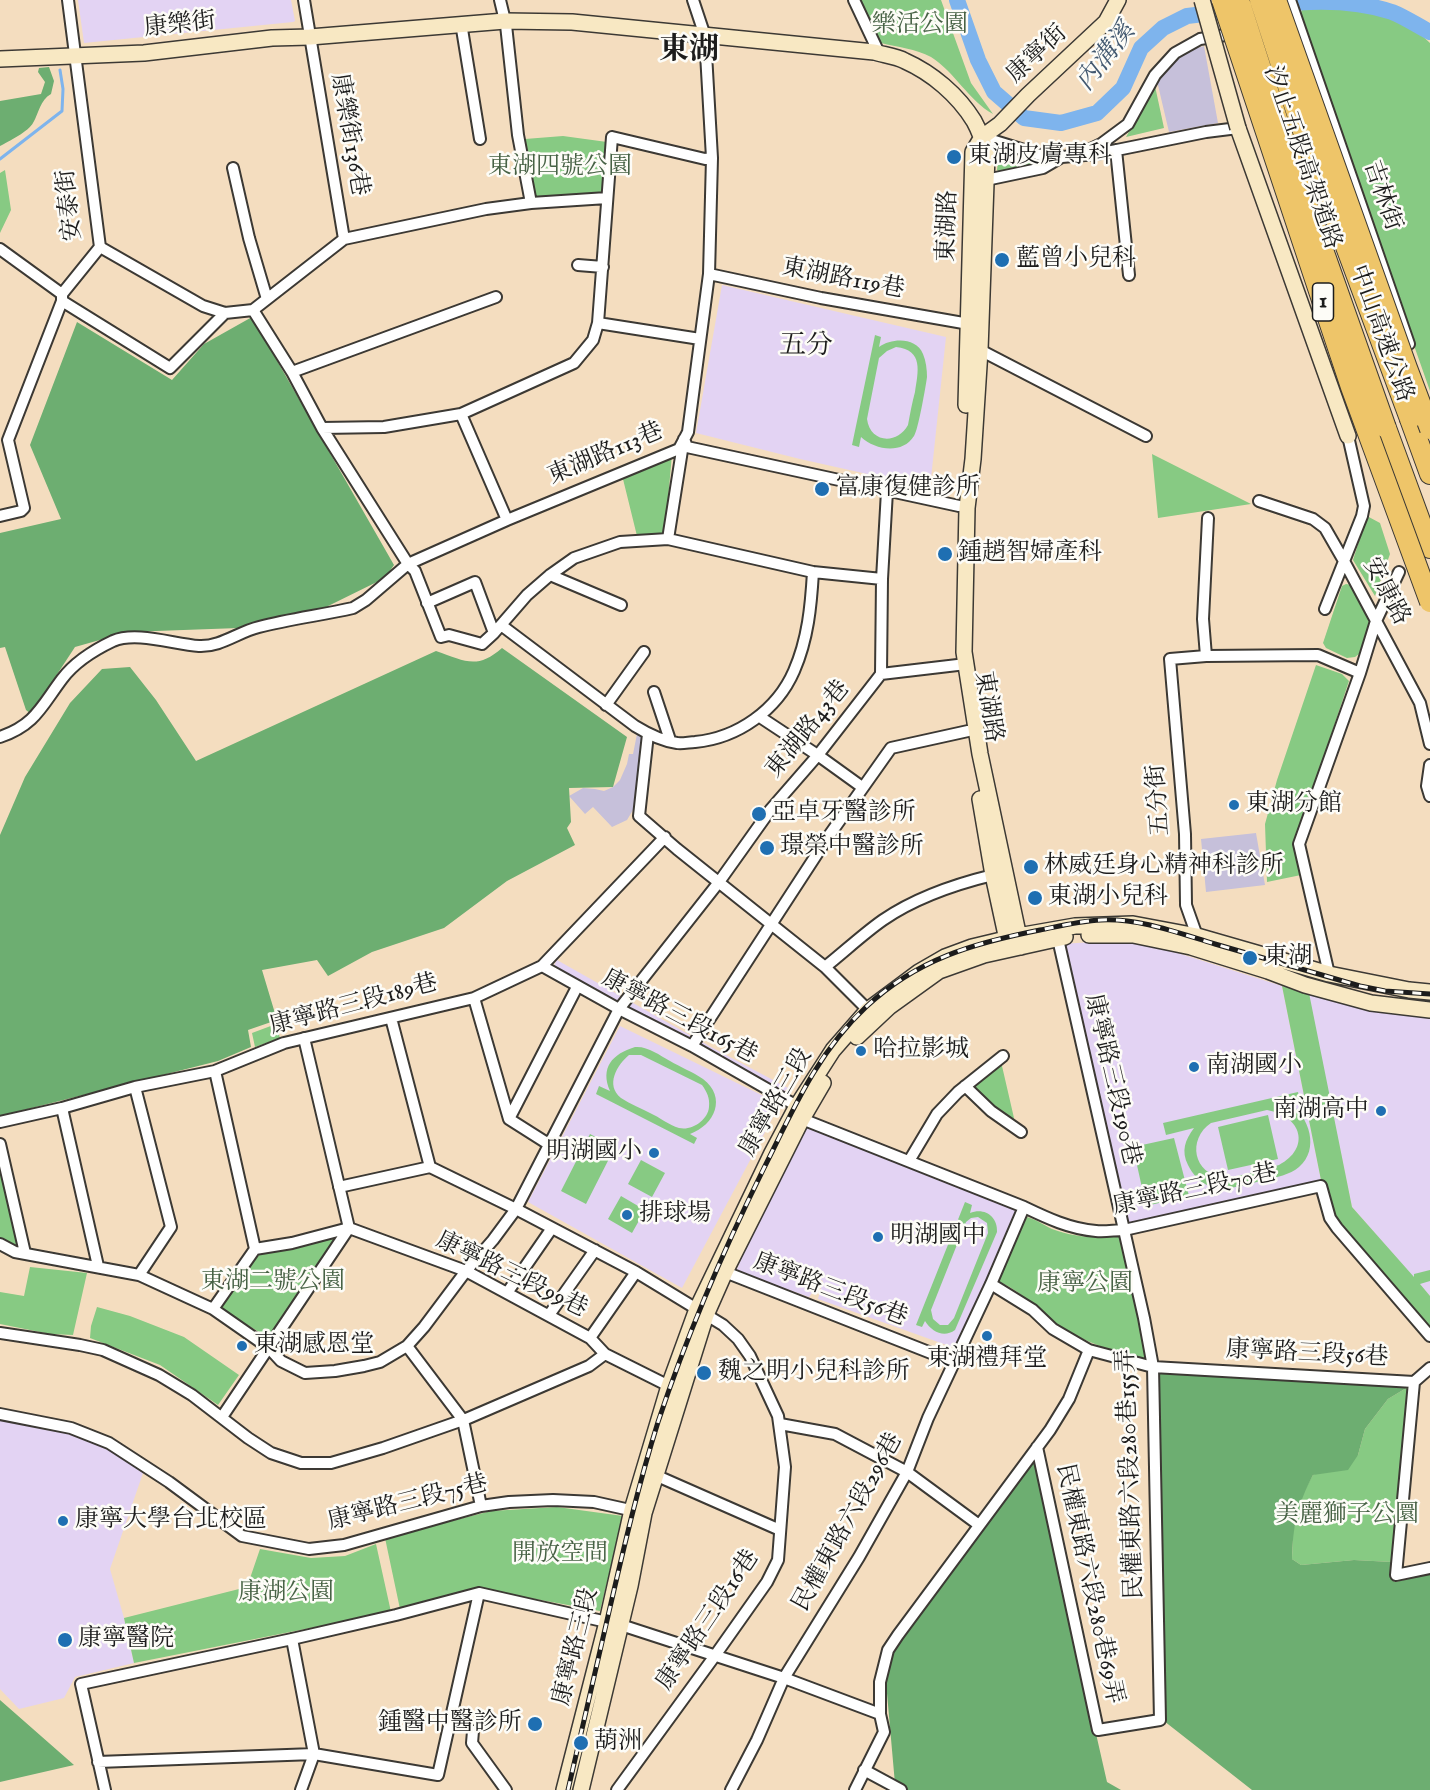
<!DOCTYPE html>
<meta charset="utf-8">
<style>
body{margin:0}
canvas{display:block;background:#f4ddbf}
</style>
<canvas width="1430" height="1790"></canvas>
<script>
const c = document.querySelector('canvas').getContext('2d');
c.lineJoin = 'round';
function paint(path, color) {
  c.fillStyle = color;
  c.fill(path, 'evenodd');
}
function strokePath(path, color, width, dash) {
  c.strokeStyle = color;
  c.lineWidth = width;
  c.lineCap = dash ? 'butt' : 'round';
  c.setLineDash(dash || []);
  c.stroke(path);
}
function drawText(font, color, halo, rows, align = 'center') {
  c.font = font + ' "IM FELL English","Noto Serif TC",serif';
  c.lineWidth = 5;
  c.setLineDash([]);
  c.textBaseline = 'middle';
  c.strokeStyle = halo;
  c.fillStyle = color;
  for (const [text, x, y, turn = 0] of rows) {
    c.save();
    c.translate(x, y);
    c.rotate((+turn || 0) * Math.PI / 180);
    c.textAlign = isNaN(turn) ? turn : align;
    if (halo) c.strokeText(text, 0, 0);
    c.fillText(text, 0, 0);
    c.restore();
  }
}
paint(new Path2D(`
 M78 0H291L295 21 293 22 84 43Z
 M722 285 946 337 930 488 800 459 696 433Z
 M1110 941 1150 946 1181 954 1282 986 1321 1180 1127 1224 1061 944Z
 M557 960 711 1047 788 1088 777 1098 549 974Z
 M1308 992 1430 1015V1296L1352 1207Z
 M620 1026 780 1104 682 1288 528 1202Z
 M805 1127 1015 1208 1016 1214 973 1309 956 1343 952 1347 818 1299 823 1281 817 1278 816 1281 812 1280 808 1290 813 1292 809 1297 736 1271 756 1225Z
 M0 1420 71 1434 99 1443 120 1452 143 1473 110 1569 124 1618 134 1663 75 1677 64 1698 19 1709 0 1689Z`), '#e3d3f3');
paint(new Path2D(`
 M1204 46 1218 123 1169 132 1157 81 1175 59 1185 51Z
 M637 734 644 737 633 810 627 820 612 827 593 807 585 814 569 796 583 788 595 789 604 791 613 787 620 780 627 764 629 754H633Z
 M1256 833 1265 885 1206 892 1201 839Z`), '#c6c0da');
paint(new Path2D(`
 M860 0H941L971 83 993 114C968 100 955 72 931 57 916 49 897 47 881 43Z
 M1302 7H1320L1377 13 1418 32 1430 43V391L1300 21Z
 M1155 86 1164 128 1126 137Z
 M563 136 607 142 602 196 533 201 525 139Z
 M999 152 1030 162 1031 166 1001 173 997 170Z
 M5 170 11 210 0 233V173Z
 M875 335 881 337 879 347C892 338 916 337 923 354 926 361 927 370 927 377 926 385 918 431 914 436 902 455 875 450 861 437L859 447 852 445ZM896 347C924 350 918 372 915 392 912 403 910 414 908 425 897 445 870 443 867 419L879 358 887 351Z
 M672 454 665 534 637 536 622 475Z
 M1152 454 1251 504 1158 518Z
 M1367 516 1380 523 1390 554 1375 596 1353 560Z
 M1346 584 1351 585 1371 619 1359 654 1355 657 1347 658 1326 648 1323 643 1342 586Z
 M1316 665 1342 674 1349 681 1295 843 1301 875 1267 882 1265 824 1277 780Z
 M1282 986 1309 993 1352 1207 1414 1277V1274L1430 1270V1281L1420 1284 1430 1296V1329L1335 1218 1321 1180Z
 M276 1024 280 1038 255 1047 252 1033Z
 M635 1047C648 1046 659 1055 670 1061 680 1067 693 1072 703 1079 727 1097 715 1125 690 1134L697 1138 694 1144 596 1094 599 1086 610 1091C600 1068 612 1054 635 1047ZM629 1055H641L702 1085C707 1092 710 1098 709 1107 708 1120 692 1131 679 1128 669 1125 659 1117 650 1113 641 1108 630 1104 621 1098 605 1085 617 1065 629 1055Z
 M999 1065 1002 1066 1014 1118 1012 1121 972 1088 973 1084Z
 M1298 1092 1300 1101 1290 1103C1309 1117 1320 1149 1299 1167 1290 1175 1276 1177 1265 1180 1235 1187 1206 1200 1188 1165 1181 1151 1185 1140 1194 1128L1166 1135 1163 1123ZM1267 1110C1302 1116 1311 1148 1279 1165 1263 1169 1239 1178 1224 1177 1193 1175 1187 1139 1211 1123Z
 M1268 1115 1278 1159 1228 1170 1218 1127Z
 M590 1134 615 1147 586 1204 561 1191Z
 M1174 1138 1189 1196 1146 1206 1133 1147Z
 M0 1150 18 1243 15 1248 0 1244Z
 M641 1160 665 1173 652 1197 628 1184Z
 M621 1196 645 1210 632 1233 608 1219Z
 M965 1202 972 1205 970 1213C984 1207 998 1216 997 1232L955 1330C944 1338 932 1332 925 1321L922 1327 916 1325ZM978 1217 987 1223 988 1233 954 1318 948 1325H940L933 1319 931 1310 966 1222 971 1218Z
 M1027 1217C1035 1219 1044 1225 1052 1229 1075 1238 1098 1238 1122 1236L1147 1359C1127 1357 1076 1339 1060 1326 1039 1311 1024 1293 1000 1282L999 1277Z
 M341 1234 345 1238 269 1338 219 1308 258 1252Z
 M30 1267 87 1273 73 1335 50 1334 0 1324V1292L24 1296Z
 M97 1307 130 1316 184 1337 239 1375 218 1405 160 1365 90 1338 91 1326Z
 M1408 1387 1392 1562 1354 1560 1301 1565 1292 1559 1293 1532 1301 1497 1313 1475 1358 1455 1365 1429 1388 1399Z
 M557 1507 623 1516 600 1611 476 1588 400 1609 385 1538 491 1511Z
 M376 1544 391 1612 134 1663 124 1618 247 1587 260 1549 311 1558 345 1556Z`), '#87ca83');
paint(new Path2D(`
 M49 67 54 81 51 94C40 100 39 113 33 123 29 131 8 142 0 146V101L41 94 45 82 38 72 39 68Z
 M252 317 394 565 385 578 322 609 239 628 128 632 75 647 31 714 26 710 5 647 0 648V533L61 519 30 445 77 322 172 380 204 344Z
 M502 648 627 737 613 787 569 788 571 822 567 828 575 845 507 881 444 928 372 952 328 976 317 960 262 970 277 1020 248 1030 251 1047 218 1061 0 1116V835L25 777 70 703 102 669 130 667 156 700 196 761 436 651C465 661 477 670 502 648Z
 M1156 1373 1408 1387 1388 1399 1365 1429 1358 1455 1348 1470 1313 1475C1297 1506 1293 1525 1292 1559L1301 1565 1354 1560 1392 1562V1580L1395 1582 1430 1574V1790H1252L1164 1721Z
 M1034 1461 1107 1782 1121 1790H905L895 1784 886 1682 891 1658 899 1642Z
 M0 1700 74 1765 0 1782Z`), '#6dae71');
strokePath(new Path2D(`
 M0 159 62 111 63 89 60 70`), '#7eb4ed', 3);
strokePath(new Path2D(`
 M957 0 978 60 994 92 1024 118 1061 123 1097 113 1123 88 1141 48 1163 28 1187 16 1238 10
 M1275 5C1314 0 1355 0 1392 12 1405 17 1418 26 1430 32`), '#7eb4ed', 16);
const street = new Path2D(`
 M304 0 344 239
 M500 0 506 25 518 135 531 203
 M854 0 879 53
 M1290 0 1409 344
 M461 23 480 139
 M982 137 1050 158 1097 154 1206 132 1238 128
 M1116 150 1129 275
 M1080 154 1101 144 1128 124 1155 75 1175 53 1200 39 1238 33
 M233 168 249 238 267 299
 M986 180 1043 168 1060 158
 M100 247 203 306 225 313 253 310 344 239 486 209 531 203 607 198
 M0 249 62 294
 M578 265 603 267
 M709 274 821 298 969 324 971 329
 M62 301 170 368 225 313
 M253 310 292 372 322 428 408 564 415 571 441 637 449 635 482 644 494 633 527 595 550 575 574 558 620 542 668 539 683 444
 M598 323 700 339
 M978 346 980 350 1146 436
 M292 372 496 297
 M461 414 507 520
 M322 428 384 427 461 414 574 363 593 340 598 323 612 137 705 159 712 158
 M684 439 687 447 959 506
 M1259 501 1313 519 1325 528 1344 561 1420 703 1430 744
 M0 516 21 511 24 508 8 440 62 301V294L100 247 68 0
 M668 539 813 572 882 579
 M550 575 621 605
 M427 603 475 582 494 633
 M1325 609 1362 516 1364 506 1348 436
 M501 625 635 726C648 734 662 741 677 743 682 744 690 742 695 742 738 738 777 710 794 671 808 639 811 606 813 572
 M1206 656 1203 619 1208 518
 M881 674 882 579 887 491
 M654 692 670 740
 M606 705 644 652
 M760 717 819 756 862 787
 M648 734 639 816 677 849 825 967 868 1010
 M0 737C35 725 41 707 62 679 74 663 94 650 113 641 136 631 173 644 199 646 221 647 238 632 259 627 290 619 322 615 353 608L366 600 408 564 507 520 679 449 688 432 709 274 712 158 705 36 693 0
 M1430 765 1427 786 1430 796
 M1197 936 1186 905 1185 834 1170 659 1206 656 1318 655 1360 673
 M542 966 619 1009 692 1046 797 1106
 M825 967C844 952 863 934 883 920 915 898 956 884 993 875
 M1329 974 1299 844 1360 673 1376 621 1399 572
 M474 998 509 1119 550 1145
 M391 1018 430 1167
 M304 1038 349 1228
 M692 1046 828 837 891 748 968 731
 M965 1086 991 1111 1021 1132
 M135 1087 171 1227 139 1275
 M62 1108 98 1266
 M509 1119 577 987
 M802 1119 1024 1207C1047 1218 1070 1229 1096 1231 1105 1232 1115 1230 1124 1230L1321 1186 1330 1218 1337 1228 1430 1336
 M0 1122 62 1108 135 1087 215 1071 284 1043 474 998 542 966 665 837
 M0 1144 25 1253
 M909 1161 937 1114 958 1092 1003 1056
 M430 1167 516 1209 636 1272 723 1325 738 1339 750 1356 778 1416 785 1467 778 1560 767 1582 714 1657 617 1790
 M339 1187 430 1167
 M0 1244 15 1252 139 1275 213 1309 269 1348 281 1361 305 1373 335 1371 364 1366 380 1362 407 1346 424 1327 466 1271 493 1240 516 1209 619 1009 719 882 771 809 818 755 881 674 966 664
 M255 1249 292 1243 349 1228 466 1271 590 1338 605 1354 669 1386
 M725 1272 954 1362
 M991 1284 1033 1310 1053 1329 1089 1350 1153 1367 1414 1382
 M507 1293 552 1228
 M213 1309 255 1249 215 1071
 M549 1315 595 1250
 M0 1333 80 1345 103 1350 159 1375 192 1395 248 1438 271 1453 301 1463H331L383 1448 466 1419 589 1366 605 1354
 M590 1338 636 1272
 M407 1346 463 1420 481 1506
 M1414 1382 1396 1575 1430 1568
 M1414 1382 1430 1368
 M0 1414 71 1428 109 1443 169 1482 242 1536 309 1549 344 1545 481 1506 509 1502 553 1500 594 1502 639 1512
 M222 1417 349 1228
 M780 1424 835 1434 907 1472 979 1525
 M1037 1447 1098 1730 1160 1720 1153 1367 1144 1318 1058 939
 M655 1475 780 1530
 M621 1625 784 1678 880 1714
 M292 1639 314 1754 301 1790
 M473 1731 472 1743 506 1790
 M98 1762 314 1754 438 1775 479 1593
 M864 1770 901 1790
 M105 1790 81 1684 292 1639 396 1615 479 1593 607 1622
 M731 1790 757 1740 784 1678 859 1557 907 1472 928 1418 991 1284 1024 1207
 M855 1790 884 1732 880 1714V1682L888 1650 898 1635 1050 1430 1069 1399 1089 1350`);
const secondary = new Path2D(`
 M0 59 144 53 272 38 310 37 505 21 572 22 874 52C884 55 896 56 905 61 932 73 958 95 974 121 980 132 984 144 987 155L980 350 973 459 967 508 964 652 980 754 1021 947
 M1238 128 1348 436
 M966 405 973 152 982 137 1000 124 1028 95 1106 22 1118 0
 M980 799 993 875 1009 949
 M1089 935H1133L1191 947 1268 971 1305 985 1371 1003 1430 1010
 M857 1037 889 1007 939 971 984 955 1065 937
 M564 1790 607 1622 632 1510 669 1386 697 1309 772 1153 797 1106 833 1050 868 1010 919 972 945 957 972 947 1018 936 1075 926 1133 924 1197 936 1329 974 1409 990 1430 992
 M581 1790 630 1586 644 1513 706 1315 725 1272 802 1119 823 1083`);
const highway = new Path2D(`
 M1410 419 1430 474
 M1386 428 1430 548`);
strokePath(street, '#3c3934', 14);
strokePath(secondary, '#3c3934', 18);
strokePath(highway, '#3c3934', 22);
strokePath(street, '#fff', 10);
strokePath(secondary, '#f8e8c3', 15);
strokePath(highway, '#eec569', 20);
const rail = new Path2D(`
 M568 1790C581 1732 595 1674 608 1616 623 1551 638 1486 658 1422 687 1335 723 1251 764 1168 793 1110 817 1053 866 1007 917 959 974 943 1040 930 1060 926 1080 921 1101 920 1139 918 1178 933 1215 944 1263 958 1312 972 1360 986L1385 991 1430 994`);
strokePath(rail, '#1c1c1c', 5);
strokePath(rail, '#fdfcf7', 3, [9]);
const secondaryBridge = new Path2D(`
 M1202 0 1238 128`);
const highwayBridge = new Path2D(`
 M1222 0 1351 387 1430 602
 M1239 0 1281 131 1386 428
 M1260 0 1300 123 1410 419
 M1276 0 1407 368 1430 429`);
strokePath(secondaryBridge, '#3c3934', 18, []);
strokePath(highwayBridge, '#3c3934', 22, []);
strokePath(secondaryBridge, '#f8e8c3', 15);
strokePath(highwayBridge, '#eec569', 20);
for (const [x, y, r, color] of [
 [954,157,8,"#1f6fb2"],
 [1002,260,8,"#1f6fb2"],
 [822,489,8,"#1f6fb2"],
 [945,554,8,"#1f6fb2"],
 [1234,805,6,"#1f6fb2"],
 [759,814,8,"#1f6fb2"],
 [767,848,8,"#1f6fb2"],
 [1031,867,8,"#1f6fb2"],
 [1035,898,8,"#1f6fb2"],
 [1250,958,8,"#1f6fb2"],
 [861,1051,6,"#1f6fb2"],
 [1194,1067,6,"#1f6fb2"],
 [1381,1111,6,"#1f6fb2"],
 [654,1153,6,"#1f6fb2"],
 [627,1215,6,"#1f6fb2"],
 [878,1237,6,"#1f6fb2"],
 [987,1336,6,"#1f6fb2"],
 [242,1346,6,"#1f6fb2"],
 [704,1373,8,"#1f6fb2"],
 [63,1521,6,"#1f6fb2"],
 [65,1640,8,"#1f6fb2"],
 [535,1724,8,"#1f6fb2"],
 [581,1743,8,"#1f6fb2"]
]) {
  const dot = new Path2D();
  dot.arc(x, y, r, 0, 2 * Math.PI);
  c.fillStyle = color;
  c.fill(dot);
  strokePath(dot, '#fdfcf7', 2);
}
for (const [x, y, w] of [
 [1323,302,21]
]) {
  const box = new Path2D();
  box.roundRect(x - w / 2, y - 19, w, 38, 4.5);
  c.fillStyle = '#fdfcf7';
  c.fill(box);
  strokePath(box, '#1c1c1c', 1.5);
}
drawText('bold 22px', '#1c1c1c', null, [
 ["1",1323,302]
]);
drawText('24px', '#1c1c1c', '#fdfcf7', [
 ["康樂街",180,26,-6],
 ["康寧街",1038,55,-43],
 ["康樂街136巷",348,135,80],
 ["汐止五股高架道路",1301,158,71],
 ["吉林街",1381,196,71],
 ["安泰街",71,205,-96],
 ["東湖路",949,226,-88],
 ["東湖路119巷",843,280,11],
 ["中山高速公路",1380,334,70],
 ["東湖路113巷",606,455,-23],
 ["安康路",1385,592,62],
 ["東湖路",987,707,81],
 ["東湖路43巷",809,730,-51],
 ["五分街",1160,800,-94],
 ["康寧路三段189巷",354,1006,-15],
 ["康寧路三段165巷",679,1018,28],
 ["康寧路三段190巷",1111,1080,77],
 ["康寧路三段",777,1103,-60],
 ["康寧路三段70巷",1195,1191,-12],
 ["康寧路三段99巷",511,1276,26],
 ["康寧路三段56巷",830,1291,21],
 ["康寧路三段56巷",1307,1355,3],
 ["民權東路六段280巷155弄",1132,1474,-92],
 ["康寧路三段75巷",408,1504,-14],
 ["民權東路六段296巷",849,1523,-61],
 ["民權東路六段280巷69弄",1088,1584,78],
 ["康寧路三段16巷",709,1621,-56],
 ["康寧路三段",577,1647,-76]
]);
drawText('24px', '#476245', '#fdfcf7', [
 ["樂活公園",920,26],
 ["東湖四號公園",560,168],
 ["東湖二號公園",273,1283],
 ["康寧公園",1085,1285],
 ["美麗獅子公圜",1347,1516],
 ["開放空間",560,1555],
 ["康湖公園",286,1594]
]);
drawText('24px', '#1c1c1c', '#fdfcf7', [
 ["東湖皮膚專科",968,157],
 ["藍曾小兒科",1016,260],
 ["富康復健診所",836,489],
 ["鍾趙智婦產科",958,554],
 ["東湖分館",1246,805],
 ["亞卓牙醫診所",772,814],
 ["璟榮中醫診所",780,848],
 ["林威廷身心精神科診所",1044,867],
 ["東湖小兒科",1048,898],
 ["東湖",1264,958],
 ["哈拉影城",873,1051],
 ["南湖國小",1206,1067],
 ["南湖高中",1369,1111,"right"],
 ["明湖國小",642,1153,"right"],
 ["排球場",639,1215],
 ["明湖國中",890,1237],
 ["東湖感恩堂",254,1346],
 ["東湖禮拜堂",987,1360,"center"],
 ["魏之明小兒科診所",718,1373],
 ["康寧大學台北校區",75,1521],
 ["康寧醫院",78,1640],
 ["鍾醫中醫診所",522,1724,"right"],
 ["葫洲",594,1743]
], 'left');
drawText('italic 26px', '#435970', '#fdfcf7', [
 ["內溝溪",1107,58,-52]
]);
drawText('27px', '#1c1c1c', '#fdfcf7', [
 ["五分",806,347]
]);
drawText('bold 30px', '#1c1c1c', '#fdfcf7', [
 ["東湖",689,52]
]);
</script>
